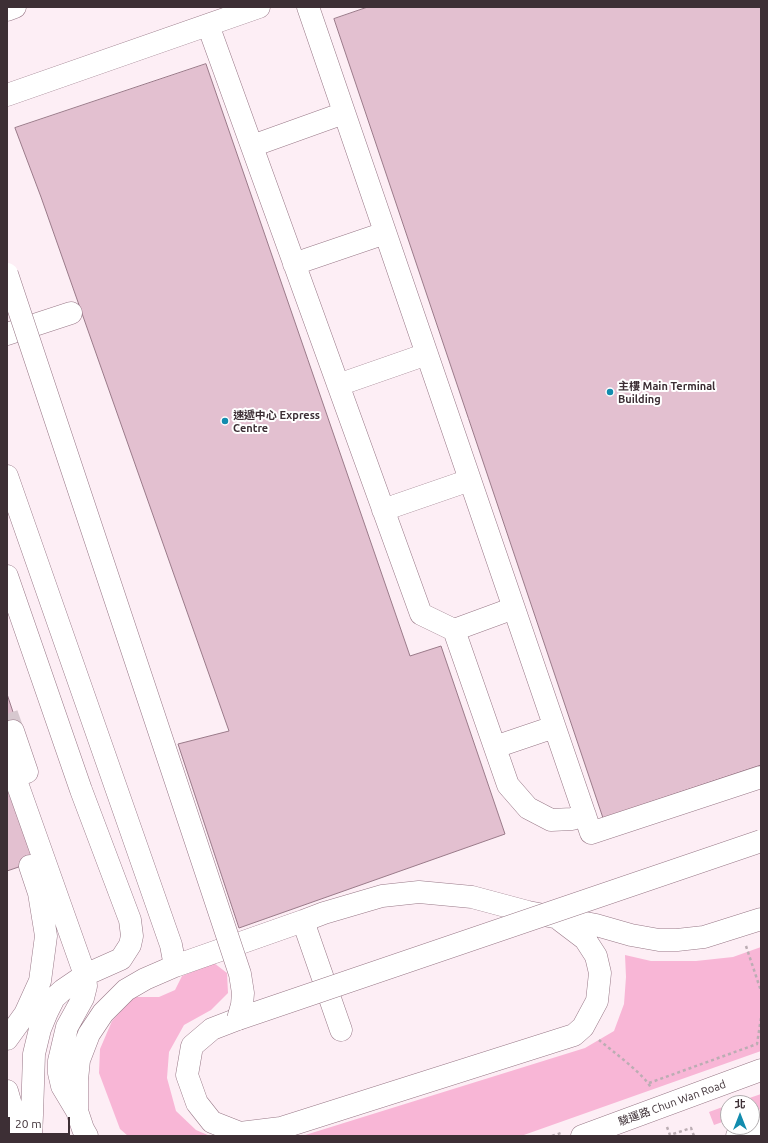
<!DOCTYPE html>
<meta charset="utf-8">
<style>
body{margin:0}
#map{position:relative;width:768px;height:1143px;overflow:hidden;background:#fdeef5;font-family:Ubuntu,"Noto Sans TC",sans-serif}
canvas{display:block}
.frame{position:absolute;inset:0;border:8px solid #3d2f35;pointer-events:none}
.north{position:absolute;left:720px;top:1095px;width:40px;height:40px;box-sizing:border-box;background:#fff;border:1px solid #b1acae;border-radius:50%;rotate:0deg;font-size:11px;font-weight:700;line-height:16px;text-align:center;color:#3d2f35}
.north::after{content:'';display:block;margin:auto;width:14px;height:18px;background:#128cae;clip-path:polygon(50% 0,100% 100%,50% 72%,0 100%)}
.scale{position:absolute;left:8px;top:1117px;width:62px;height:18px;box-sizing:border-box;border:2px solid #3d2f35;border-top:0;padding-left:5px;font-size:12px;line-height:14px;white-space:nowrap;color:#3d2f35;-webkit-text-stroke:3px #fff;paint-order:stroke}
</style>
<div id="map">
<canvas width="768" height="1143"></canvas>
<div class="frame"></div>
<div class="north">北</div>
<div class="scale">20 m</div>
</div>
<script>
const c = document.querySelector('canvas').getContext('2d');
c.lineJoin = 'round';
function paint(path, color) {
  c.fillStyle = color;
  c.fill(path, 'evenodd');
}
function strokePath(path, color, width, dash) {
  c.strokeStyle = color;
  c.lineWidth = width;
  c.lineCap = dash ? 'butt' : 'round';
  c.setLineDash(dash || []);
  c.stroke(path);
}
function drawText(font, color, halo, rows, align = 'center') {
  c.font = font + ' Ubuntu,"Noto Sans TC",sans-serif';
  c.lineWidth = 4;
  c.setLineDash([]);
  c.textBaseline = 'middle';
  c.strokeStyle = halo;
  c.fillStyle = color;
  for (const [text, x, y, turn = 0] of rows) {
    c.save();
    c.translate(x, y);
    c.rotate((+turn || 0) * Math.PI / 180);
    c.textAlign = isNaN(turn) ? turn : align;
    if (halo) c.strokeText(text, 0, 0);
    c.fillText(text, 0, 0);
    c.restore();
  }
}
paint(new Path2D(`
 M761 947V1051L521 1136H302L585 1048 614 1031 624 1004 626 977 625 955 651 961H696L733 957Z
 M214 963 227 973 228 993 211 1010 184 1025 169 1052 167 1078 176 1111 196 1130 210 1136H128L120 1129 99 1073 100 1049 112 1021 134 997H159L175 990 182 976Z
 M761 1094V1109L752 1112V1103H735Z
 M728 1105V1120L714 1125 709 1112Z`), '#f8b6d6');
const building = new Path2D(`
 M368 7H761V765L603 818 334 19Z
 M206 64 410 656 441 646 505 834 239 928 178 744 229 731 41 197 15 128Z
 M7 694 17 724 7 727Z
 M7 774 36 861 7 871Z`);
paint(building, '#e3c0d0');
strokePath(building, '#9a7a89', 1);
strokePath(new Path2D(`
 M7 714 13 731`), '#d7c8cf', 22, [22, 11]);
const minor = new Path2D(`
 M308 7 591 833 761 777
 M7 10 15 7
 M208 25 421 614 454 630 508 785 528 808 551 820 572 819 585 815
 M7 95 259 7
 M252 146 344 113
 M294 264 385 233
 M7 334 71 313
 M338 385 427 354
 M7 476 171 945 175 966
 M383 510 470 480
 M7 576 81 790 130 920 132 936 130 945 121 959 85 975 63 990 54 998 47 1012 40 1029 34 1054 32 1115 31 1136
 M454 630 514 608
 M13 731 27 772
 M495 747 554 727
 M7 755 85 975 86 986 83 998 67 1027 59 1061V1073L62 1086 77 1111 83 1129 87 1136
 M303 921 341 1030
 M238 1019 212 1029 192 1046 187 1075 197 1103 212 1122 240 1133 281 1128 574 1035 583 1027 597 1001 600 973 596 956 585 939 560 920
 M7 1039 25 1014 40 981 46 936 39 893 30 866
 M7 1091 20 1136
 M77 1111V1080L79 1060 89 1034 103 1013 126 990 145 979 175 966 303 921 324 913 382 896 419 892 472 897 528 912 596 925 631 935 659 940H677L704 937 761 919
 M582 1136 761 1070
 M737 1136 761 1128`);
strokePath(minor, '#987887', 23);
strokePath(new Path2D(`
 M746 946 761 991
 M599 1040C611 1050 645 1075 651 1088
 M649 1083 757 1044 761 1018
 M667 1127 670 1135 691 1128 694 1136
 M552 1136 561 1133`), '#bbadb3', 2.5, [3, 3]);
strokePath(minor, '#fff', 22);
const minorBridge = new Path2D(`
 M7 274 240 974 243 993 242 1005 238 1019
 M238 1019 761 841`);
strokePath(minorBridge, '#987887', 23, []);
strokePath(minorBridge, '#fff', 22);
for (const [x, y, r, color] of [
 [610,392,4,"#128cae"],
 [225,421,4,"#128cae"]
]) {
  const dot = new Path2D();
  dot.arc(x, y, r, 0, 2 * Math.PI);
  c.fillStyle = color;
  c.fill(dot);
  strokePath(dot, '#fff', 1.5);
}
drawText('bold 11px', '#3d2f35', '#fff', [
 ["主樓 Main Terminal",618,386],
 ["Building",618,399],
 ["速遞中心 Express",233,415],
 ["Centre",233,428]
], 'left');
drawText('11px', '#3d2f35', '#fff', [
 ["駿運路 Chun Wan Road",672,1103,-20]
]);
</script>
